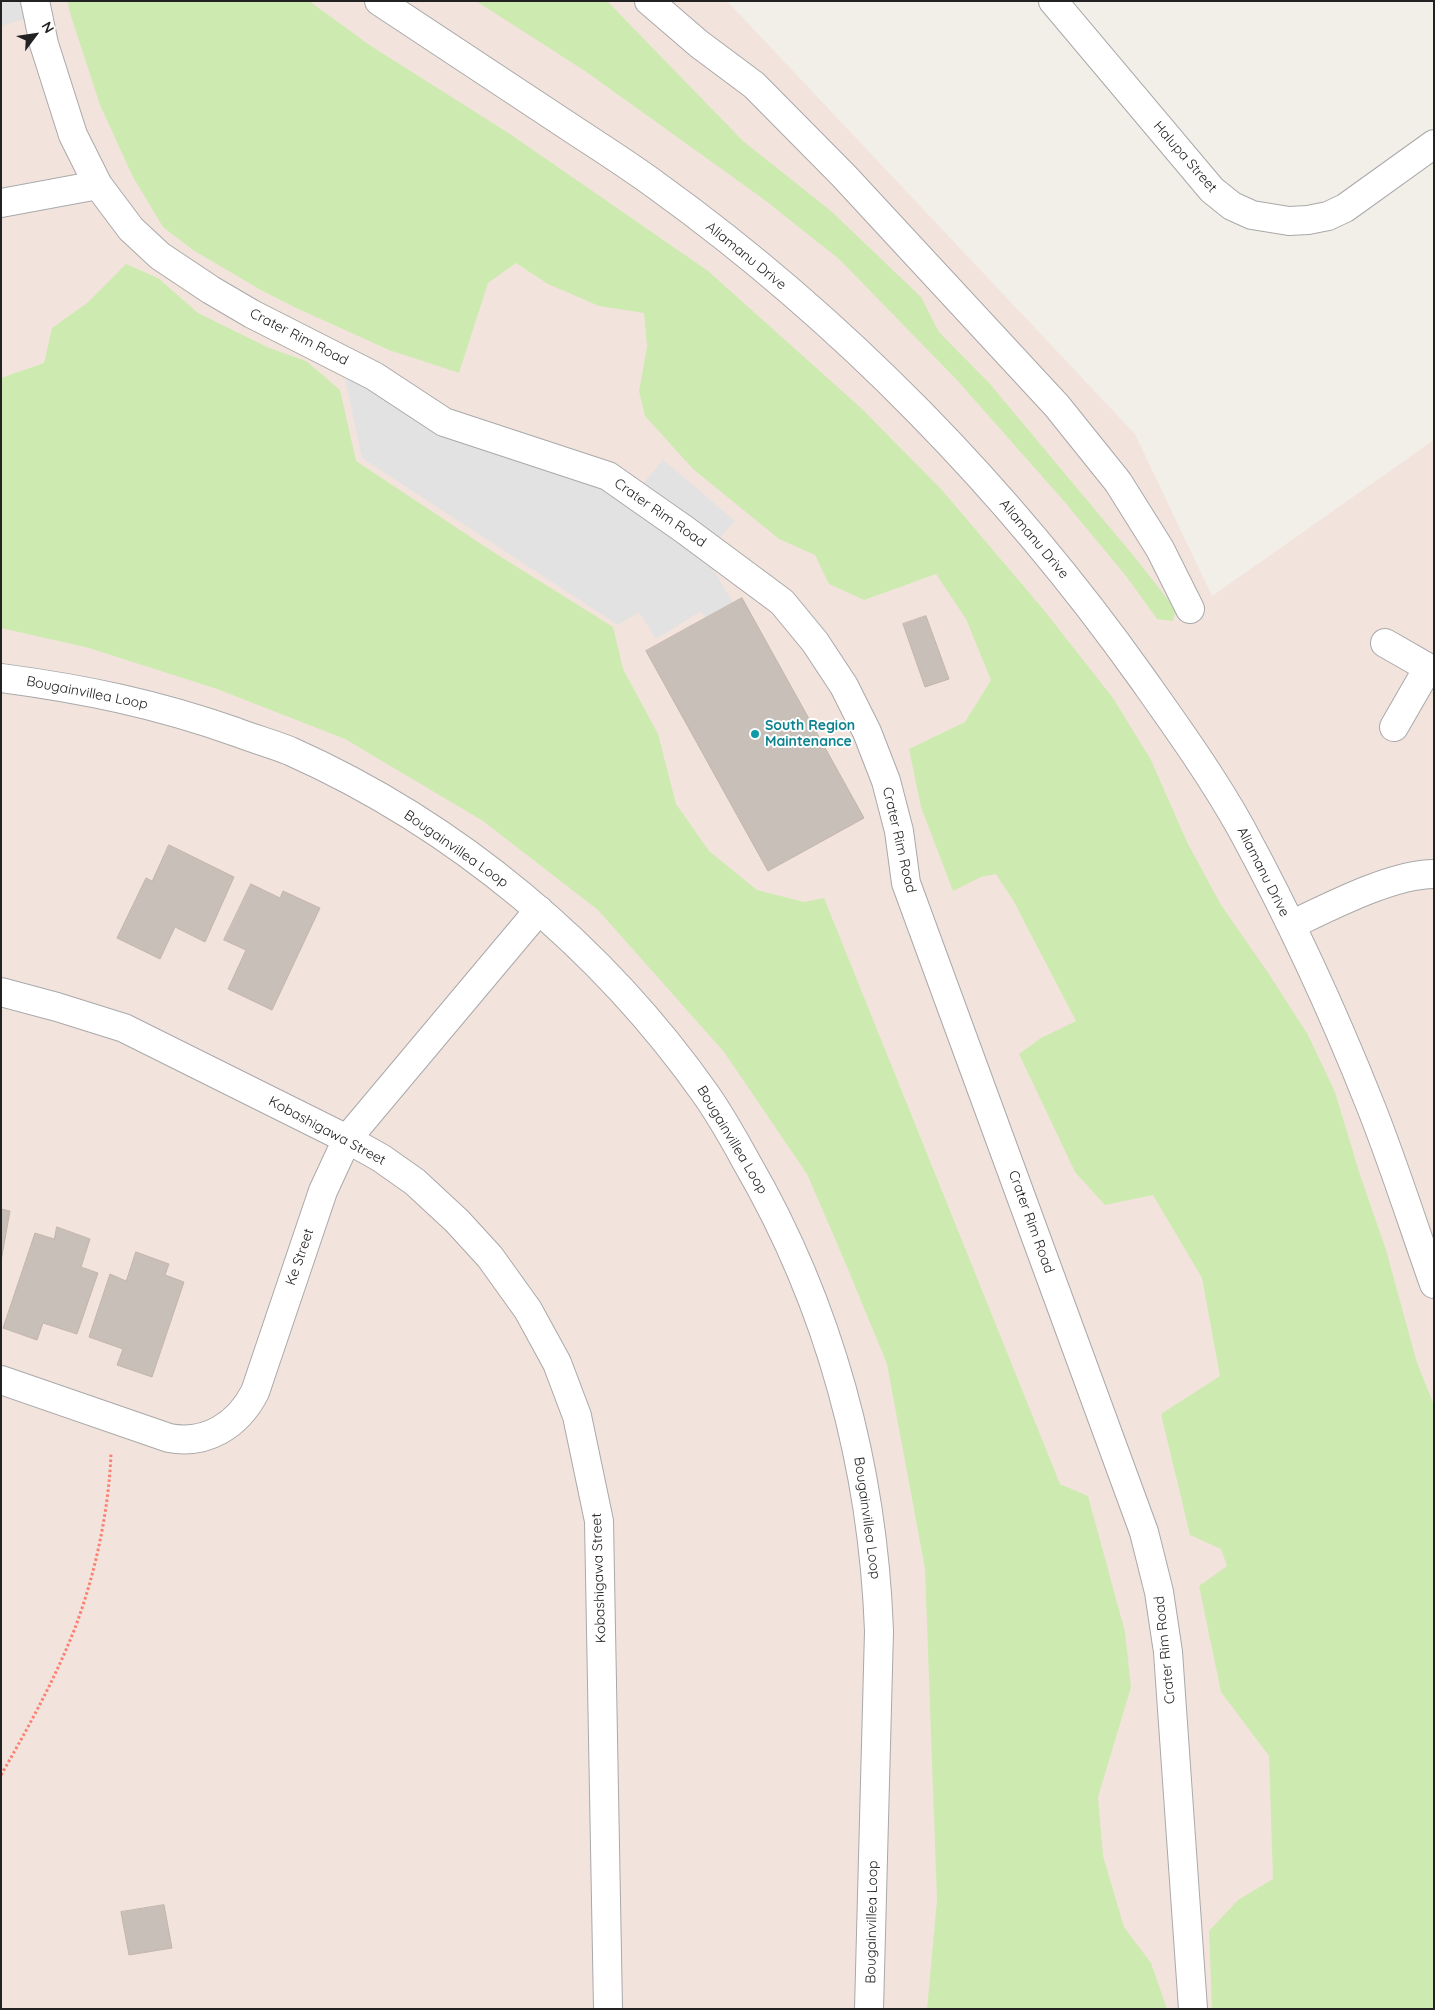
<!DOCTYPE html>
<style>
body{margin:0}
#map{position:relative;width:1435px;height:2010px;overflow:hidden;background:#f2efe9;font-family:Quicksand,sans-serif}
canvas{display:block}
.frame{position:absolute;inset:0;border:2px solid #222;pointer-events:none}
.north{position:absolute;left:10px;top:10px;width:50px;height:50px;-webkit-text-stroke:4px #fff;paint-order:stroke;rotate:59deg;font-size:14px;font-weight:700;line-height:20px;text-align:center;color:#222}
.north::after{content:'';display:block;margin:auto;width:18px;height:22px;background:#222;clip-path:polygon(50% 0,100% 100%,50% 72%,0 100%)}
</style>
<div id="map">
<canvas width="1435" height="2010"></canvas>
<div class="frame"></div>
<div class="north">N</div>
</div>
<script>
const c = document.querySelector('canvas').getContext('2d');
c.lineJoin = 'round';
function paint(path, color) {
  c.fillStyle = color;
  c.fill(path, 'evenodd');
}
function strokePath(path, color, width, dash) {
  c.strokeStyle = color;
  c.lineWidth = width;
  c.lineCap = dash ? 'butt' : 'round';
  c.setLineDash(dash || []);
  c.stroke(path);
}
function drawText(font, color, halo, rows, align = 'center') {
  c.font = font + ' Quicksand,sans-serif';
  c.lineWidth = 4;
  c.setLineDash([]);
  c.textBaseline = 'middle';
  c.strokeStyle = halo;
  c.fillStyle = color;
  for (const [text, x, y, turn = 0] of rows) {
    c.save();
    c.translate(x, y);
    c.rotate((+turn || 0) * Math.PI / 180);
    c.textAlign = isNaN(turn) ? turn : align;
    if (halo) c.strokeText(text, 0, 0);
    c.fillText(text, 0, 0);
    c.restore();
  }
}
paint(new Path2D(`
 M1 1H727L1135 434 1212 596 1434 440V2009H1Z`), '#f3e3dd');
paint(new Path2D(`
 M68 1H309L371 46 510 134 708 271 861 408 941 489 1043 609 1113 698 1151 760 1187 842 1221 905 1269 974 1308 1035 1335 1092 1360 1175 1386 1250 1417 1363 1434 1405V2009H1212L1209 1931 1238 1900 1273 1879 1269 1756 1221 1692 1199 1586 1227 1566 1221 1549 1190 1535 1161 1414 1220 1376 1202 1278 1153 1195 1105 1205 1075 1172 1019 1054 1041 1038 1076 1021 1013 900 996 874 981 877 953 891 921 807 909 749 965 722 991 680 966 619 936 574 864 600 829 584 815 555 779 539 693 469 645 416 639 391 647 347 644 313 599 306 548 284 516 263 488 283 459 373 389 350 294 307 259 289 193 250 163 227 133 177 100 105 69 10Z
 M476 1H607L743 141 831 211 921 297 939 332 990 384 1137 560 1176 610 1173 621 1157 619 1126 576 1063 500 956 379 839 259 762 198 585 71Z
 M126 264 158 278 198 313 267 347 306 361 340 390 356 461 493 552 613 627 623 669 658 734 676 804 709 851 757 890 804 902 824 898 1060 1484 1088 1496 1125 1632 1131 1687 1098 1797 1103 1856 1124 1927 1151 1963 1167 2009H927L937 1900 925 1569 887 1364 845 1262 807 1174 724 1052 598 910 483 821 345 739 217 689 89 648 1 628V378L44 363 52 328 87 303Z`), '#cdebb0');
paint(new Path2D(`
 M1 1H35L38 15 1 26Z
 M341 359 634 494 663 460 735 521 704 555 733 602 705 618 701 611 656 639 639 612 618 625 362 458Z`), '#e2e2e2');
const building = new Path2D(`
 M742 598 864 818 768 871 646 651Z
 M926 616 949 679 925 687 903 624Z
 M169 845 234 877 205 942 175 927 160 959 117 938 146 878 152 881Z
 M251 884 280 898 283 891 320 908 272 1010 228 989 246 950 224 940Z
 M1 1209 10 1211 1 1261Z
 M57 1227 90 1239 81 1267 98 1273 77 1334 43 1323 37 1340 3 1328 35 1233 54 1239Z
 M136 1252 169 1264 165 1275 184 1282 152 1377 117 1365 123 1349 89 1337 110 1274 126 1281Z
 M164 1905 172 1948 129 1955 121 1912Z`);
paint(building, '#c7bfb8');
strokePath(building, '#c4b6ab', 1);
const minor = new Path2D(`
 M35 1 44 44 73 135 98 185 131 229 160 256 211 290 252 314 374 376 444 422 608 476 685 530 782 602 815 642 844 686 867 732 886 781 899 831 906 883 1144 1532 1159 1592 1168 1652 1193 2009
 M379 1C441 42 503 83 565 124 595 144 627 164 657 186 843 320 1009 491 1142 678 1176 726 1212 776 1241 828 1290 918 1333 1011 1371 1107 1394 1165 1413 1225 1434 1284
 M649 1 699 44 754 85 844 176 1057 406 1118 482 1160 549 1190 609
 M1053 1 1212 190 1232 206 1252 215 1289 221 1308 220 1328 216 1345 208 1434 144
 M1 203 98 185
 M1385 643 1434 671
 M1 678C84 689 157 704 236 732 254 739 273 744 290 751 456 825 603 948 707 1096 722 1118 735 1141 747 1163 830 1306 873 1467 879 1631L869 2009
 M1394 727 1428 668
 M1291 925C1329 907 1392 874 1434 874
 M1 992 57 1007 124 1028 347 1139 381 1158 415 1182 457 1221 490 1257 528 1310 557 1363 577 1416 599 1521 608 2009
 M1 1380 169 1438C207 1445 238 1425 255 1392L323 1191 347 1139 539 910`);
strokePath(minor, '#a9a9a9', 30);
strokePath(new Path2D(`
 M1 1775C28 1728 55 1679 75 1628 95 1575 109 1510 111 1453`), '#fa8072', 3, [2.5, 2.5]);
strokePath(minor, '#fff', 28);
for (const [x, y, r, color] of [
 [755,734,5,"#0f9aa8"]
]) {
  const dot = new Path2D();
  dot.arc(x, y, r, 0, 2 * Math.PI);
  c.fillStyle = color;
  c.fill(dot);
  strokePath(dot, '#fff', 2);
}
drawText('14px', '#222', '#fff', [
 ["Halupa Street",1185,157,49],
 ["Aliamanu Drive",746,256,39],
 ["Crater Rim Road",299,337,27],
 ["Crater Rim Road",660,513,35],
 ["Aliamanu Drive",1034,539,50],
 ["Bougainvillea Loop",87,693,11],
 ["Crater Rim Road",899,840,77],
 ["Bougainvillea Loop",456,849,35],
 ["Aliamanu Drive",1263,872,63],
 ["Kobashigawa Street",327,1131,28],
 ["Bougainvillea Loop",732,1140,59],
 ["Crater Rim Road",1031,1222,70],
 ["Ke Street",300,1257,-71],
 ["Bougainvillea Loop",867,1518,82],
 ["Kobashigawa Street",599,1578,-92],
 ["Crater Rim Road",1165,1650,-96],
 ["Bougainvillea Loop",872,1922,-89]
]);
drawText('bold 14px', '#0d838f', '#fff', [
 ["South Region",765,726],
 ["Maintenance",765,742]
], 'left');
</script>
